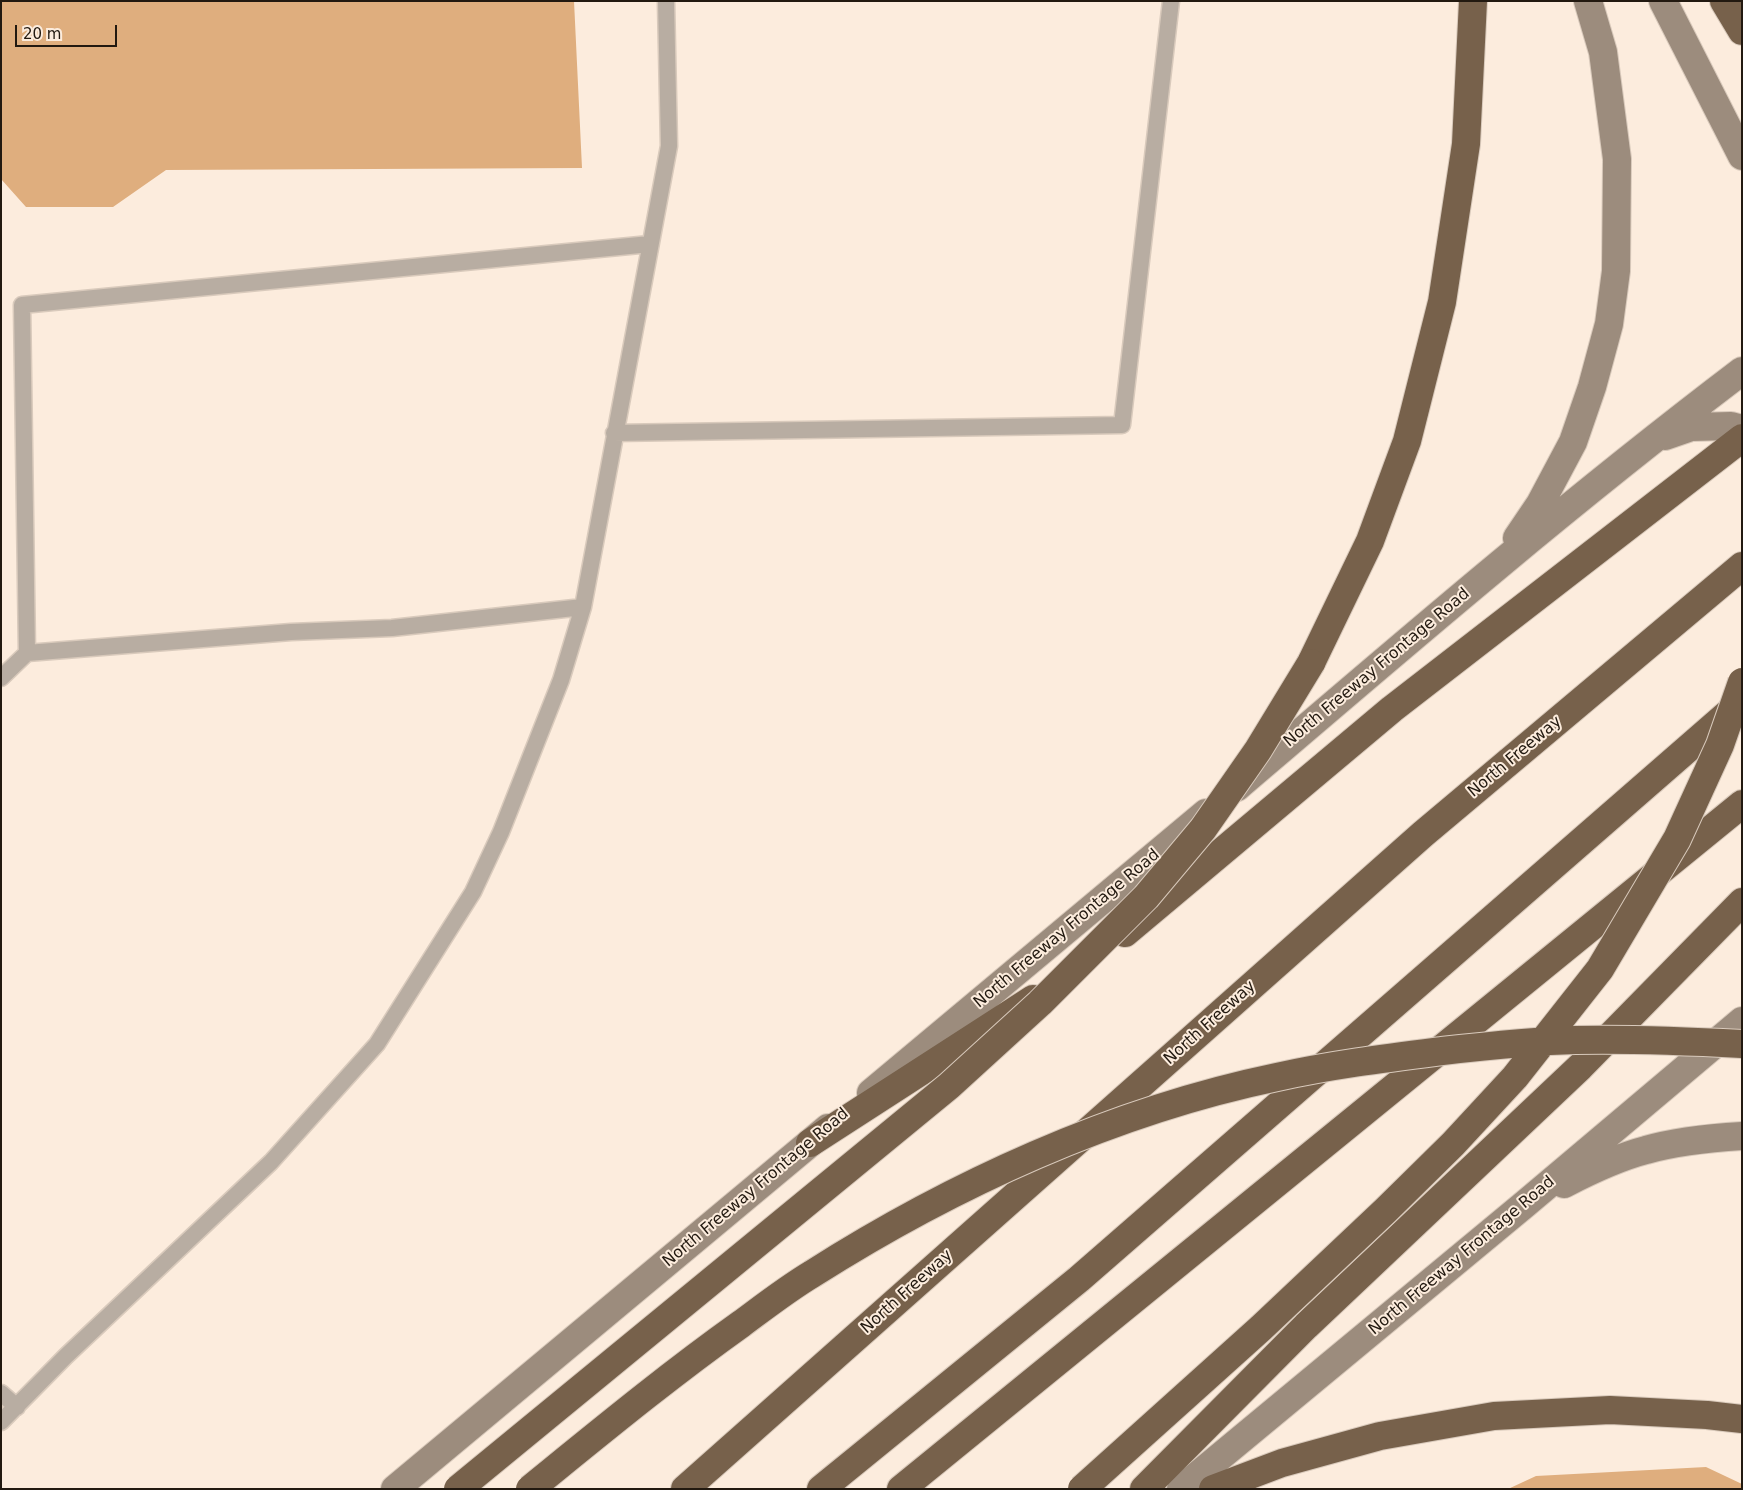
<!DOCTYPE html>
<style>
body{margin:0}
#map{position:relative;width:1743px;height:1490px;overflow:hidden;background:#fcecdd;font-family:"DejaVu Sans",sans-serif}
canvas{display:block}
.frame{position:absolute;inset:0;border:2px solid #221910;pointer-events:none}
.scale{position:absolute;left:15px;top:25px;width:102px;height:22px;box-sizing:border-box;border:2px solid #221910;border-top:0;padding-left:6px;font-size:15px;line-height:18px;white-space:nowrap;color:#221910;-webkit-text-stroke:4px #fcecdd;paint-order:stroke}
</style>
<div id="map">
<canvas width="1743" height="1490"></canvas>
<div class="frame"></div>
<div class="scale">20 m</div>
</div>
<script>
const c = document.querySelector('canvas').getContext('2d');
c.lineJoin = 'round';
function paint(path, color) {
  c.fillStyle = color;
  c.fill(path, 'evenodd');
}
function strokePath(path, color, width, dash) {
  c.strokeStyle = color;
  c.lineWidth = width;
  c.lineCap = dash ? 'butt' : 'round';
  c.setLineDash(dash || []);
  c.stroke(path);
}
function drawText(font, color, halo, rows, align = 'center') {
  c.font = font + ' "DejaVu Sans",sans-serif';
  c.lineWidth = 4;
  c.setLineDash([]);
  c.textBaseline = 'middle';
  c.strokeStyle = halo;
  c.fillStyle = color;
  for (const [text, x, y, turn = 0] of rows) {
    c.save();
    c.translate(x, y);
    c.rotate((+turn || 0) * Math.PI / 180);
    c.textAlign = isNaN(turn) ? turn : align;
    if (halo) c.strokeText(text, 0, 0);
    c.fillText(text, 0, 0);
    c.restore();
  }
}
paint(new Path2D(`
 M1 1H574L582 168 166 170 113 207H26L1 179Z
 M1706 1467 1742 1484V1489H1508L1536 1476Z`), '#dfae7e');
const service = new Path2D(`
 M614 433 1122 425 1171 1
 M27 653 291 632 392 628 583 607
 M1 678 27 653 22 305 650 244
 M1 1393 17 1407
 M1 1422 66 1356 271 1162 377 1044 473 892 501 832 529 761 561 680 583 607 669 146 666 1`);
const secondary = new Path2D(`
 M1663 1 1742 156
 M1665 436 1691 427 1731 426 1742 429
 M1517 538 1540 504 1573 442 1592 387 1609 324 1616 271 1617 159 1603 52 1588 1
 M1237 787C1403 645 1568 503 1742 371
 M871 1093 1206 813
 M1564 1184C1589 1171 1619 1157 1646 1150 1677 1141 1710 1138 1742 1136
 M395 1489 828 1128
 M1181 1489 1525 1204 1742 1021`);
const motorway = new Path2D(`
 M1724 1 1742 31
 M1311 663 1370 541 1407 441 1442 302 1466 144 1473 1
 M1125 933 1392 709 1742 438
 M810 1143 1033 999
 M685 1489 1423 834 1742 566
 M821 1489 1079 1279 1739 704
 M901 1489 1742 804
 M1144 1489 1306 1326 1580 1067 1742 902
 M1213 1489 1282 1463 1380 1436 1494 1416 1610 1410 1707 1415 1742 1419`);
strokePath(service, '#d9cabc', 19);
strokePath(secondary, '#d9cabc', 30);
strokePath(motorway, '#d9cabc', 30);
strokePath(service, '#b8ada2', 16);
strokePath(secondary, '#9c8c7d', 28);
strokePath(motorway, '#77614b', 28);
const motorwayBridge = new Path2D(`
 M458 1489 949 1086 1040 1003 1146 897 1203 829 1258 750 1311 663
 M530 1489C599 1433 668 1376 741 1324 764 1307 787 1289 812 1274 952 1185 1113 1111 1277 1077 1331 1065 1387 1058 1442 1051 1486 1046 1530 1041 1575 1040 1631 1039 1686 1041 1742 1044
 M1082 1489 1261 1328 1386 1210 1453 1144 1515 1077 1600 969 1677 839 1720 745 1742 682`);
strokePath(motorwayBridge, '#d9cabc', 30, []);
strokePath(motorwayBridge, '#77614b', 28);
drawText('16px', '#221910', '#fcecdd', [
 ["North Freeway Frontage Road",1377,668,-40],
 ["North Freeway",1515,757,-40],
 ["North Freeway Frontage Road",1067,929,-40],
 ["North Freeway",1210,1023,-42],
 ["North Freeway Frontage Road",756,1188,-40],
 ["North Freeway Frontage Road",1462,1256,-40],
 ["North Freeway",907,1292,-42]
]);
</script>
